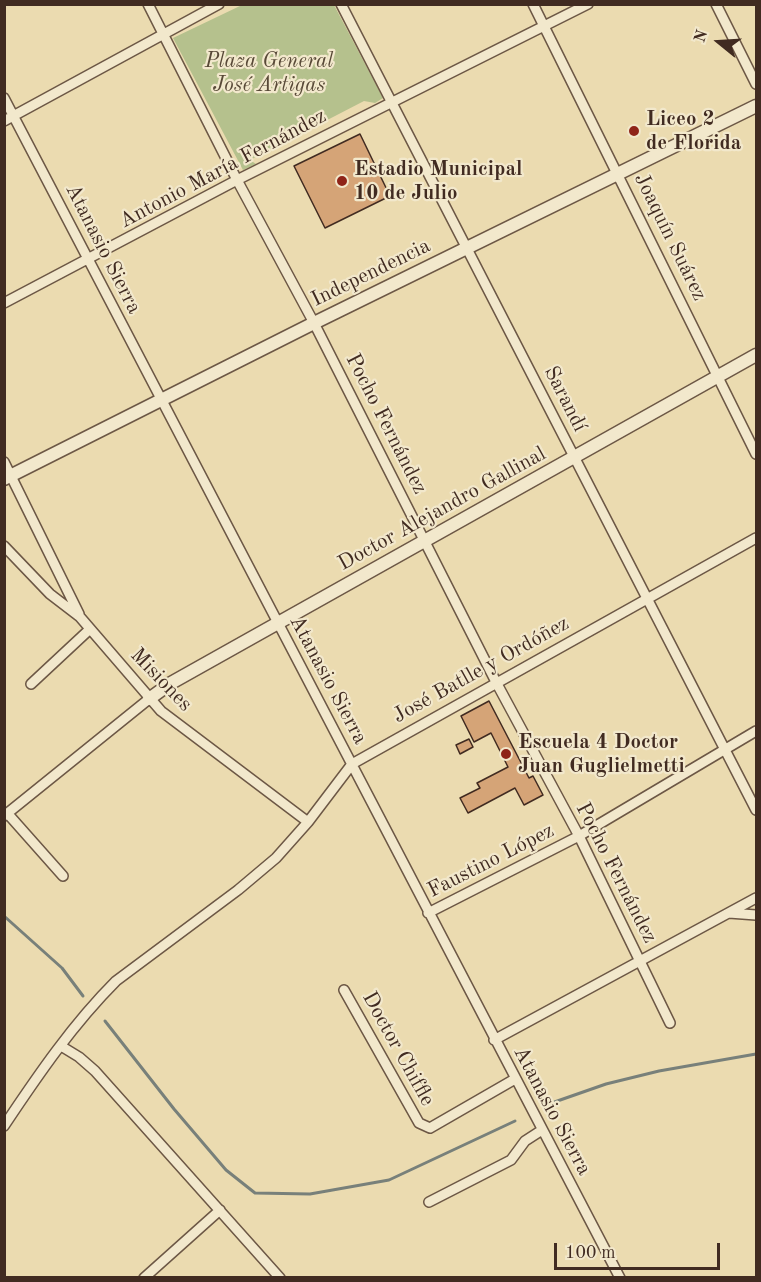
<!DOCTYPE html>
<meta charset="utf-8">
<style>
body{margin:0}
#map{position:relative;width:761px;height:1282px;overflow:hidden;background:#ebdbb0;font-family:"Old Standard TT",serif}
canvas{display:block}
.frame{position:absolute;inset:0;border:6px solid #412b21;pointer-events:none}
.north{position:absolute;left:689px;top:12px;width:60px;height:60px;-webkit-text-stroke:4px #f2e8cc;paint-order:stroke;rotate:288deg;font-size:16px;font-weight:700;line-height:24px;text-align:center;color:#412b21}
.north::after{content:'';display:block;margin:auto;width:21px;height:27px;background:#412b21;clip-path:polygon(50% 0,100% 100%,50% 72%,0 100%)}
.scale{position:absolute;left:554px;top:1243px;width:166px;height:27px;box-sizing:border-box;border:3px solid #412b21;border-top:0;padding-left:8px;font-size:18px;line-height:21px;white-space:nowrap;color:#412b21;-webkit-text-stroke:4px #f2e8cc;paint-order:stroke}
</style>
<div id="map">
<canvas width="761" height="1282"></canvas>
<div class="frame"></div>
<div class="north">N</div>
<div class="scale">100 m</div>
</div>
<script>
const c = document.querySelector('canvas').getContext('2d');
c.lineJoin = 'round';
function paint(path, color) {
  c.fillStyle = color;
  c.fill(path, 'evenodd');
}
function strokePath(path, color, width, dash) {
  c.strokeStyle = color;
  c.lineWidth = width;
  c.lineCap = dash ? 'butt' : 'round';
  c.setLineDash(dash || []);
  c.stroke(path);
}
function drawText(font, color, halo, rows, align = 'center') {
  c.font = font + ' "Old Standard TT",serif';
  c.lineWidth = 4.5;
  c.setLineDash([]);
  c.textBaseline = 'middle';
  c.strokeStyle = halo;
  c.fillStyle = color;
  for (const [text, x, y, turn = 0] of rows) {
    c.save();
    c.translate(x, y);
    c.rotate((+turn || 0) * Math.PI / 180);
    c.textAlign = isNaN(turn) ? turn : align;
    if (halo) c.strokeText(text, 0, 0);
    c.fillText(text, 0, 0);
    c.restore();
  }
}
paint(new Path2D(`
 M242 5H334L383 98 375 103 364 101 250 160 256 164 243 170 173 38Z`), '#b5c18d');
strokePath(new Path2D(`
 M4 916 62 968 83 996
 M105 1021 174 1109 226 1170 255 1193 310 1194 389 1180 515 1121
 M543 1106 606 1084 659 1071 756 1054`), '#78807a', 3);
const building = new Path2D(`
 M360 134 390 196 325 228 294 166Z
 M489 701 529 778 533 776 543 795 524 805 515 788 468 813 460 798 480 788 477 783 508 767 491 733 474 742 461 716Z
 M469 739 473 747 460 754 456 745Z`);
paint(building, '#d5a477');
strokePath(building, '#412b21', 1.5);
const minor = new Path2D(`
 M148 4 237 180 314 323 496 682 579 836 670 1023
 M341 4 756 810
 M533 4 756 454
 M716 4 756 84
 M4 98 620 1278
 M4 121 219 4
 M4 303 237 180 588 4
 M4 462 79 614
 M4 546 50 594 80 617 161 711 308 822
 M31 684 90 629
 M8 814 63 876
 M4 816 149 699
 M428 913 579 836 756 731
 M729 913 756 915
 M344 990 419 1123 430 1128 515 1079
 M494 1040 756 898
 M61 1046 79 1057 95 1071 280 1278
 M4 1126C38 1075 73 1024 116 981L238 890 276 858 308 822 352 764 756 538
 M429 1202 511 1160 525 1141 542 1130
 M144 1278 220 1210`);
const tertiary = new Path2D(`
 M4 479 314 323 756 106
 M149 699 171 683 756 355`);
strokePath(minor, '#6c5745', 12);
strokePath(tertiary, '#6c5745', 15);
strokePath(minor, '#f2e8cc', 9);
strokePath(tertiary, '#f2e8cc', 12);
for (const [x, y, r, color] of [
 [634,131,6,"#8f2418"],
 [342,181,6,"#8f2418"],
 [506,754,6,"#8f2418"]
]) {
  const dot = new Path2D();
  dot.arc(x, y, r, 0, 2 * Math.PI);
  c.fillStyle = color;
  c.fill(dot);
  strokePath(dot, '#f2e8cc', 2);
}
drawText('italic 21px', '#584937', '#f2e8cc', [
 ["Plaza General",269,61],
 ["José Artigas",269,85]
]);
drawText('bold 21px', '#412b21', '#f2e8cc', [
 ["Liceo 2",646,119],
 ["de Florida",646,143],
 ["Estadio Municipal",354,169],
 ["10 de Julio",354,193],
 ["Escuela 4 Doctor",518,742],
 ["Juan Guglielmetti",518,766]
], 'left');
drawText('21px', '#412b21', '#f2e8cc', [
 ["Antonio María Fernández",223,169,-28],
 ["Joaquín Suárez",670,237,64],
 ["Atanasio Sierra",103,249,63],
 ["Independencia",371,273,-26],
 ["Sarandí",565,399,63],
 ["Pocho Fernández",386,424,63],
 ["Doctor Alejandro Gallinal",442,509,-29],
 ["José Batlle y Ordóñez",481,670,-29],
 ["Misiones",161,680,46],
 ["Atanasio Sierra",328,680,62],
 ["Faustino López",491,861,-27],
 ["Pocho Fernández",616,873,63],
 ["Doctor Chiffle",398,1049,61],
 ["Atanasio Sierra",552,1111,62]
]);
</script>
